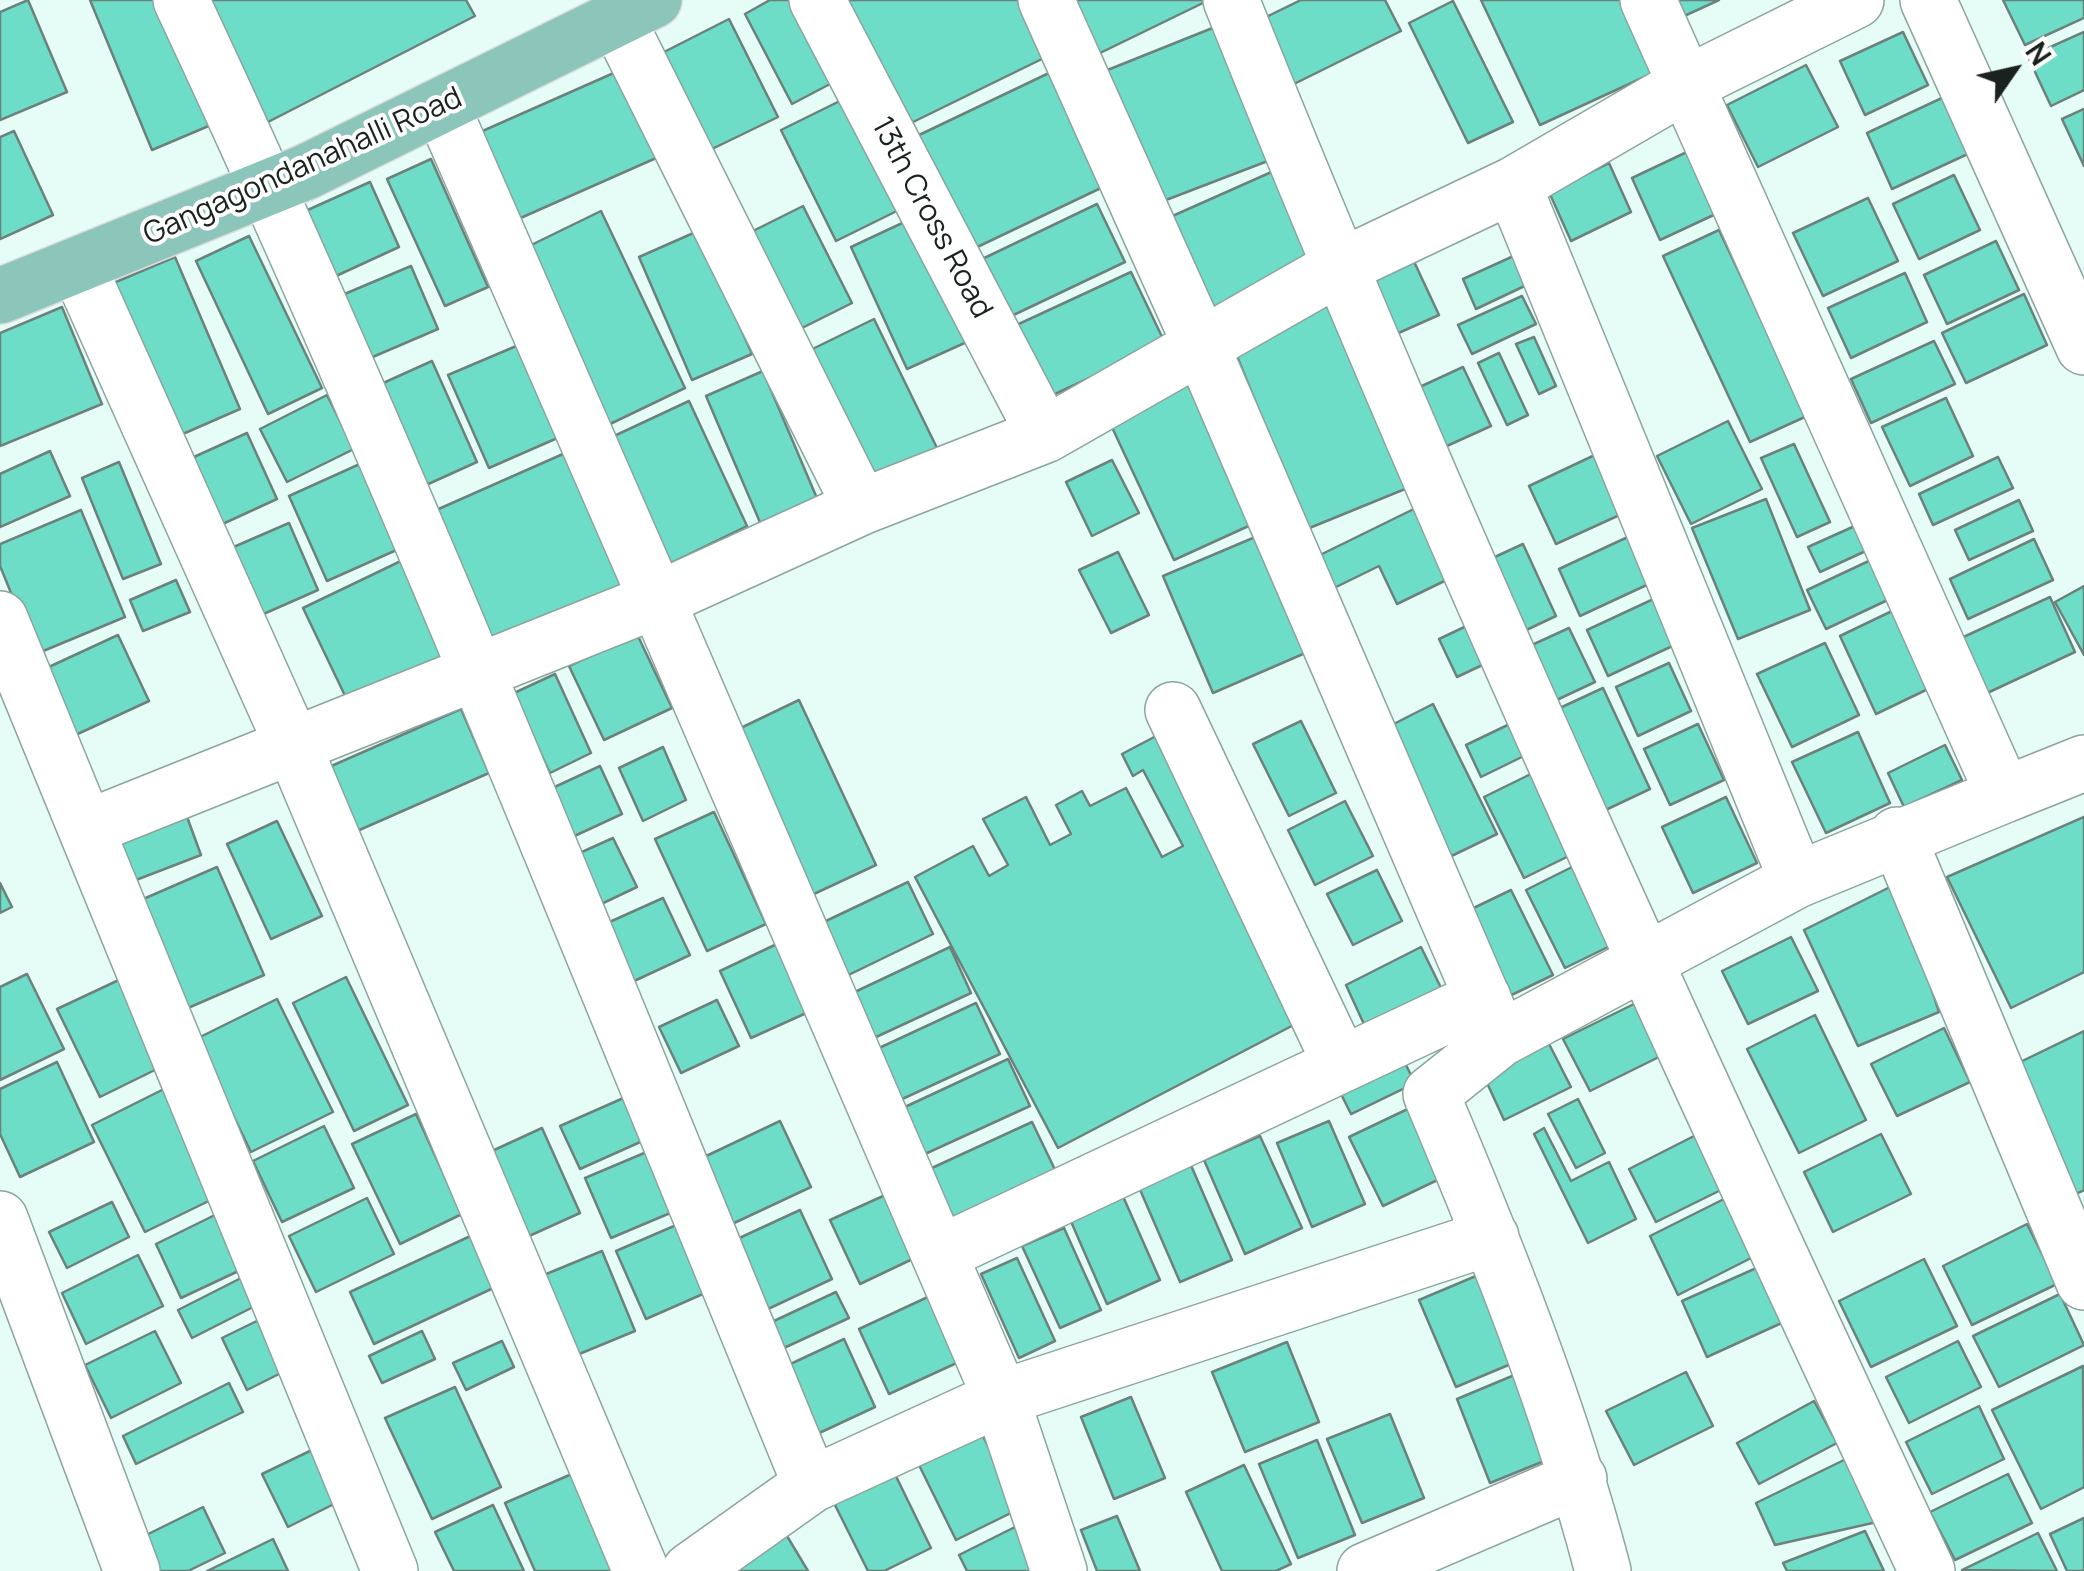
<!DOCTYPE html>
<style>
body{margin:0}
#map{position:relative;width:2084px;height:1571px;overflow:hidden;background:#e6fdf7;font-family:Manrope,sans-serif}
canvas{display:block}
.north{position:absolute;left:1964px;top:20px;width:100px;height:100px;-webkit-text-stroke:8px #fff;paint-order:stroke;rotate:56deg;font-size:28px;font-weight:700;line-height:40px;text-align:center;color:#1a2220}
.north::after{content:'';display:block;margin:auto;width:35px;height:45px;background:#1a2220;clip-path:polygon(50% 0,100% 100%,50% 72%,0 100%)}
</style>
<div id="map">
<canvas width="2084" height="1571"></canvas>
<div class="north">N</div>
</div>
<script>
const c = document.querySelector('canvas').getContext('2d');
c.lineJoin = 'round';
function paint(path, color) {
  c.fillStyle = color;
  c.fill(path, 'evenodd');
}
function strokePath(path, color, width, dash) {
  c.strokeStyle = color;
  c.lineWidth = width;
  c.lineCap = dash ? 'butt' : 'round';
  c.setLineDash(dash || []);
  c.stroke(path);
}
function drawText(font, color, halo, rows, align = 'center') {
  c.font = font + ' Manrope,sans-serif';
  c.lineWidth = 8;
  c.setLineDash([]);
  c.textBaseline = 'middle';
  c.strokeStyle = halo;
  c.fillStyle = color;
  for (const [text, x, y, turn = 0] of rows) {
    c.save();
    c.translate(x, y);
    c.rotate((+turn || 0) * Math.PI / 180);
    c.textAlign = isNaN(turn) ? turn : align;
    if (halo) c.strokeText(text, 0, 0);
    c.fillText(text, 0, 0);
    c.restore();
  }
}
const building = new Path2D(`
 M28 0 67 92 0 120V12Z
 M90 0H167L218 122 152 150Z
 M204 0H466L475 16 268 122Z
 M770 0H813L851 73 792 104 745 14Z
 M848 0H1018L1046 57 909 124Z
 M1072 0H1204L1205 2 1098 54Z
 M1301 0H1385L1401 31 1290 86 1258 21Z
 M1481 0H1634L1666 67 1540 125Z
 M1675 0H1719L1682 17Z
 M2003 0H2084V18L2025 45Z
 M1453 1 1513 122 1468 143 1409 23Z
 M729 19 778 117 710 150 662 53Z
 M1220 25 1273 159 1153 205 1100 73Z
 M1903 32 1928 85 1865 115 1840 61Z
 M2084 32V90L2051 106 2028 57Z
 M1806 65 1838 127 1758 167 1727 105Z
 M625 68 663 155 516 220 478 133Z
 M1049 73 1103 187 971 250 917 136Z
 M852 95 907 206 836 241 781 130Z
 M1944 97 1970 153 1892 189 1867 133Z
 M2084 109V166L2062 119Z
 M14 131 53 215 0 239V137Z
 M1689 151 1718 213 1660 240 1632 178Z
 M431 159 488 287 445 306 387 179Z
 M1609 163 1631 212 1571 241 1549 192Z
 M1276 170 1317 264 1201 316 1159 222Z
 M1954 175 1980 230 1919 259 1893 204Z
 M370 182 399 247 323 282 292 217Z
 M1868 198 1898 261 1823 296 1793 233Z
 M1097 204 1125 262 1003 320 976 262Z
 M803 206 852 303 792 333 743 236Z
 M601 211 685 388 608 425 523 249Z
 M913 218 969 341 907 369 851 247Z
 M1719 230 1807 416 1750 442 1663 256Z
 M698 231 752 354 692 380 639 257Z
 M249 236 322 388 268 414 196 261Z
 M1996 241 2019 290 1947 324 1924 275Z
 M1410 253 1439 315 1385 339 1357 278Z
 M1518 254 1531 283 1476 309 1463 279Z
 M175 257 240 409 169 440 104 287Z
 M411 266 438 329 354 365 328 301Z
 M1131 272 1165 343 1042 400 1008 329Z
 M1905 273 1927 322 1851 358 1828 308Z
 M1332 293 1410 487 1307 529 1228 334Z
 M2024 294 2047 345 1966 383 1942 333Z
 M1522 296 1536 324 1472 354 1458 325Z
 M62 307 102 404 0 446V333Z
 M874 319 938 450 857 489 794 358Z
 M1534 337 1556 386 1539 394 1516 344Z
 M1934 341 1955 384 1871 423 1851 379Z
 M521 344 562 436 489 468 448 375Z
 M1499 353 1528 415 1507 425 1478 363Z
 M432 361 477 462 415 490 370 389Z
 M1463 367 1491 426 1438 450 1411 391Z
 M763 371 819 503 762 527 706 396Z
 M1182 372 1253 524 1174 560 1103 408Z
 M327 395 354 449 287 482 260 429Z
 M1946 398 1973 456 1910 486 1882 427Z
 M689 401 747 526 671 563 612 437Z
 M1728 421 1762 489 1691 524 1657 456Z
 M247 433 277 499 216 527 185 461Z
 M1794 444 1830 522 1797 537 1761 458Z
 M572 450 630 583 483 646 425 515Z
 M50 451 70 496 0 527V474Z
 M1597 454 1624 513 1556 544 1529 486Z
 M1998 457 2013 488 1933 525 1919 494Z
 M1112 460 1139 513 1092 536 1066 482Z
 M119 462 161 564 123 579 82 478Z
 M362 463 401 548 327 581 289 496Z
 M1766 499 1810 610 1738 639 1692 528Z
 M2019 500 2033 531 1969 560 1955 530Z
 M1424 504 1459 574 1397 604 1379 566 1334 588 1318 556Z
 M81 510 125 617 36 654 0 566V544Z
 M289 523 318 590 259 616 229 549Z
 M1857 525 1868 550 1820 572 1808 547Z
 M1645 529 1666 576 1580 616 1559 569Z
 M1260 535 1310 651 1213 693 1163 576Z
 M2034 539 2053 580 1968 619 1950 579Z
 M1523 544 1556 616 1520 633 1486 561Z
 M1118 552 1149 615 1111 633 1079 570Z
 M1873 559 1892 598 1826 629 1807 590Z
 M403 560 449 654 348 702 303 608Z
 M176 580 190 612 143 631 130 600Z
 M2084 586V655L2055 602Z
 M1660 596 1681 642 1608 676 1587 630Z
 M2050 597 2075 652 1983 695 1957 640Z
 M1892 611 1928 689 1876 714 1840 636Z
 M1475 622 1493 660 1457 677 1439 639Z
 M1569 628 1595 682 1546 705 1521 650Z
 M637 634 672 708 604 740 569 666Z
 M118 635 149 701 69 738 38 672Z
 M1825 643 1859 715 1792 747 1757 674Z
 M1669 663 1691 711 1638 736 1616 687Z
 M555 674 591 753 550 773 512 694Z
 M1603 688 1650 789 1595 815 1549 713Z
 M799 700 876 865 801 900 724 736Z
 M1433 704 1497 834 1439 862 1376 733Z
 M461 709 489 773 348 835 320 771Z
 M1301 721 1336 793 1289 816 1253 744Z
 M1516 721 1532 752 1481 777 1466 745Z
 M1698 724 1724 780 1670 805 1644 749Z
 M1858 732 1890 803 1826 833 1792 762Z
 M1158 735 1307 1018 1058 1148 915 877 973 846 989 876 1008 865 983 819 1026 797 1050 845 1071 834 1056 805 1082 791 1090 806 1126 788 1162 857 1183 846 1143 770 1133 776 1122 754Z
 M1945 745 1962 780 1904 807 1888 773Z
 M663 747 686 800 643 821 619 768Z
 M600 766 622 814 568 839 546 791Z
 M1539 770 1579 851 1524 878 1484 797Z
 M1726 797 1757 863 1693 893 1662 827Z
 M1345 801 1373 856 1315 885 1288 830Z
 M714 812 766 924 707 951 655 839Z
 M186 814 201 855 123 885 108 844Z
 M2084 817V972L2011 1008 1947 877Z
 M277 821 322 916 271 939 227 844Z
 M613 838 637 887 597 906 573 856Z
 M217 867 264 975 188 1008 141 900Z
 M1572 867 1610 946 1565 968 1526 890Z
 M1377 870 1402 921 1353 945 1327 894Z
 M908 882 933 934 832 983 807 930Z
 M0 883 12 907 0 913Z
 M1898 883 1939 1012 1858 1046 1804 930Z
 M1511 890 1553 975 1497 1002 1455 917Z
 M663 898 690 955 632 982 605 924Z
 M1791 937 1818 991 1748 1024 1722 971Z
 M781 942 813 1010 751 1038 720 971Z
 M950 947 971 993 861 1044 840 999Z
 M1421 947 1445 996 1368 1033 1346 985Z
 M27 974 64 1049 0 1080V987Z
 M346 977 408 1105 354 1131 293 1003Z
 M121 979 163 1066 100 1097 57 1009Z
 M277 999 333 1112 251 1152 196 1039Z
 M717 1000 739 1046 681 1073 659 1027Z
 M1642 1000 1667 1053 1590 1091 1563 1039Z
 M976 1003 1000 1054 887 1106 864 1055Z
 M1815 1015 1866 1120 1799 1153 1747 1049Z
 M1944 1028 1970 1082 1897 1116 1871 1064Z
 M2084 1031V1190L2076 1194 2012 1066Z
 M1547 1040 1571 1087 1504 1120 1482 1072Z
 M1400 1053 1415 1083 1351 1114 1336 1084Z
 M1008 1059 1030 1106 914 1159 892 1113Z
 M57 1062 94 1142 20 1177 0 1134V1089Z
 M164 1089 217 1197 145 1232 92 1125Z
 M628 1096 647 1139 580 1169 560 1126Z
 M1578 1099 1605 1153 1576 1168 1548 1114Z
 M1414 1106 1448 1175 1383 1206 1349 1137Z
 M416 1114 462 1214 400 1244 352 1144Z
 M780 1121 811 1187 732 1224 702 1158Z
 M1329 1121 1365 1204 1312 1227 1277 1143Z
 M1032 1122 1060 1180 948 1232 921 1173Z
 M324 1126 354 1188 282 1222 253 1161Z
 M542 1128 580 1213 518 1241 479 1157Z
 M1544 1128 1571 1181 1609 1162 1636 1219 1588 1243 1534 1134Z
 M1700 1133 1727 1187 1656 1222 1629 1169Z
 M1881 1134 1911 1194 1833 1232 1804 1172Z
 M1260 1136 1302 1228 1245 1254 1204 1160Z
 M649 1151 675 1211 611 1238 585 1178Z
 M1190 1163 1232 1260 1180 1282 1138 1185Z
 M892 1192 921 1255 860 1284 830 1220Z
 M1122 1194 1160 1280 1107 1304 1069 1217Z
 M1732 1195 1761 1253 1678 1295 1650 1236Z
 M367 1198 394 1254 316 1292 289 1236Z
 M112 1202 129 1237 67 1268 49 1232Z
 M800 1210 832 1279 768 1309 735 1240Z
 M221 1212 247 1267 181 1298 156 1244Z
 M681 1223 712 1290 646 1319 616 1251Z
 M2027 1224 2057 1284 1972 1325 1943 1266Z
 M1064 1228 1101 1310 1060 1328 1022 1246Z
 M479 1232 504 1283 374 1344 350 1292Z
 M602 1251 635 1331 572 1357 539 1277Z
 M138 1255 163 1306 86 1344 62 1293Z
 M1017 1258 1055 1341 1019 1358 981 1274Z
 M1924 1259 1957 1326 1871 1367 1839 1301Z
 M1761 1266 1786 1321 1707 1357 1682 1301Z
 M1483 1273 1518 1361 1456 1387 1419 1300Z
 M249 1274 263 1302 192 1338 178 1310Z
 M836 1292 849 1318 773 1353 761 1327Z
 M2060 1294 2084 1345 1999 1387 1973 1336Z
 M930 1296 961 1361 889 1394 859 1329Z
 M265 1317 291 1368 247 1390 222 1338Z
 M155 1331 181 1383 111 1418 85 1365Z
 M422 1331 435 1359 382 1383 369 1356Z
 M844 1339 875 1407 815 1435 784 1367Z
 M502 1341 514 1367 466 1390 453 1363Z
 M1958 1341 1981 1387 1909 1423 1886 1377Z
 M1287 1342 1319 1422 1245 1452 1212 1372Z
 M2083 1366 2084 1487 2041 1509 1992 1410Z
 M1524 1371 1559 1455 1490 1483 1457 1399Z
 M1686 1372 1713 1426 1634 1465 1606 1411Z
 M229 1383 243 1412 136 1464 123 1436Z
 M455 1387 501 1487 432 1519 385 1418Z
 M1131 1397 1165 1478 1114 1499 1081 1417Z
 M1814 1401 1837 1443 1759 1484 1737 1443Z
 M1979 1406 2004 1459 1932 1494 1906 1442Z
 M1390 1414 1424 1498 1362 1523 1327 1439Z
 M979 1428 1019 1509 956 1540 916 1459Z
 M1317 1440 1355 1535 1298 1558 1259 1464Z
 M312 1450 338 1502 288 1527 262 1474Z
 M1846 1459 1877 1522 1775 1545 1756 1503Z
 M1244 1465 1291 1564 1276 1571H1222L1186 1492Z
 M891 1466 931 1548 884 1571H868L830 1495Z
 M574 1473 618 1571H535L505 1503Z
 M2008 1474 2032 1523 1955 1560 1930 1512Z
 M493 1505 524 1571H454L435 1532Z
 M203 1507 225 1553 188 1571H152L136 1540Z
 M1117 1516 1140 1571H1097L1081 1530Z
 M2084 1518V1571H2067L2050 1534Z
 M1021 1524 1044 1571H967L959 1555Z
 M781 1526 808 1571H732Z
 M1865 1531 1884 1571H1787L1783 1563Z
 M2038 1533 2057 1571 1962 1570Z
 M273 1539 288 1571H207Z`);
paint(building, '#6dddc7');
strokePath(building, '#6c817c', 2.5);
const minor = new Path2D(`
 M181 0C409 486 606 988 811 1485
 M817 0 1045 435
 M1046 0 1200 343 1500 1039
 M1231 0C1444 532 1684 1052 1927 1571
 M1648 0 2004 795 2084 763
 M1928 0 2084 347
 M616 17 861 507
 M1513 185 1797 880
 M78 266 294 748 641 1571
 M0 619 390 1571
 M1173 710 1340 1062
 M87 828 657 600 442 107
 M1897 835 2084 1282
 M0 1219 132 1571
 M941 1253 1483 998
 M690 1571 811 1485 1001 1398 657 600 861 507 1045 435 1338 268 1513 185 1687 84 1856 0
 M1059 1571 1001 1398 1491 1237
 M1365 1571 1579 1479
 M1603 1571C1560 1407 1497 1250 1431 1094L1500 1039 1797 880 2004 795`);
const major = new Path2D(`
 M0 296 306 172 654 0`);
strokePath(minor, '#8da49e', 58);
strokePath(major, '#dadcdb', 58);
strokePath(minor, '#fff', 55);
strokePath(major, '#8cc5ba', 55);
drawText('30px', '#1a2220', '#fff', [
 ["Gangagondanahalli Road",303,167,-24],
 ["13th Cross Road",931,218,62]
]);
</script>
